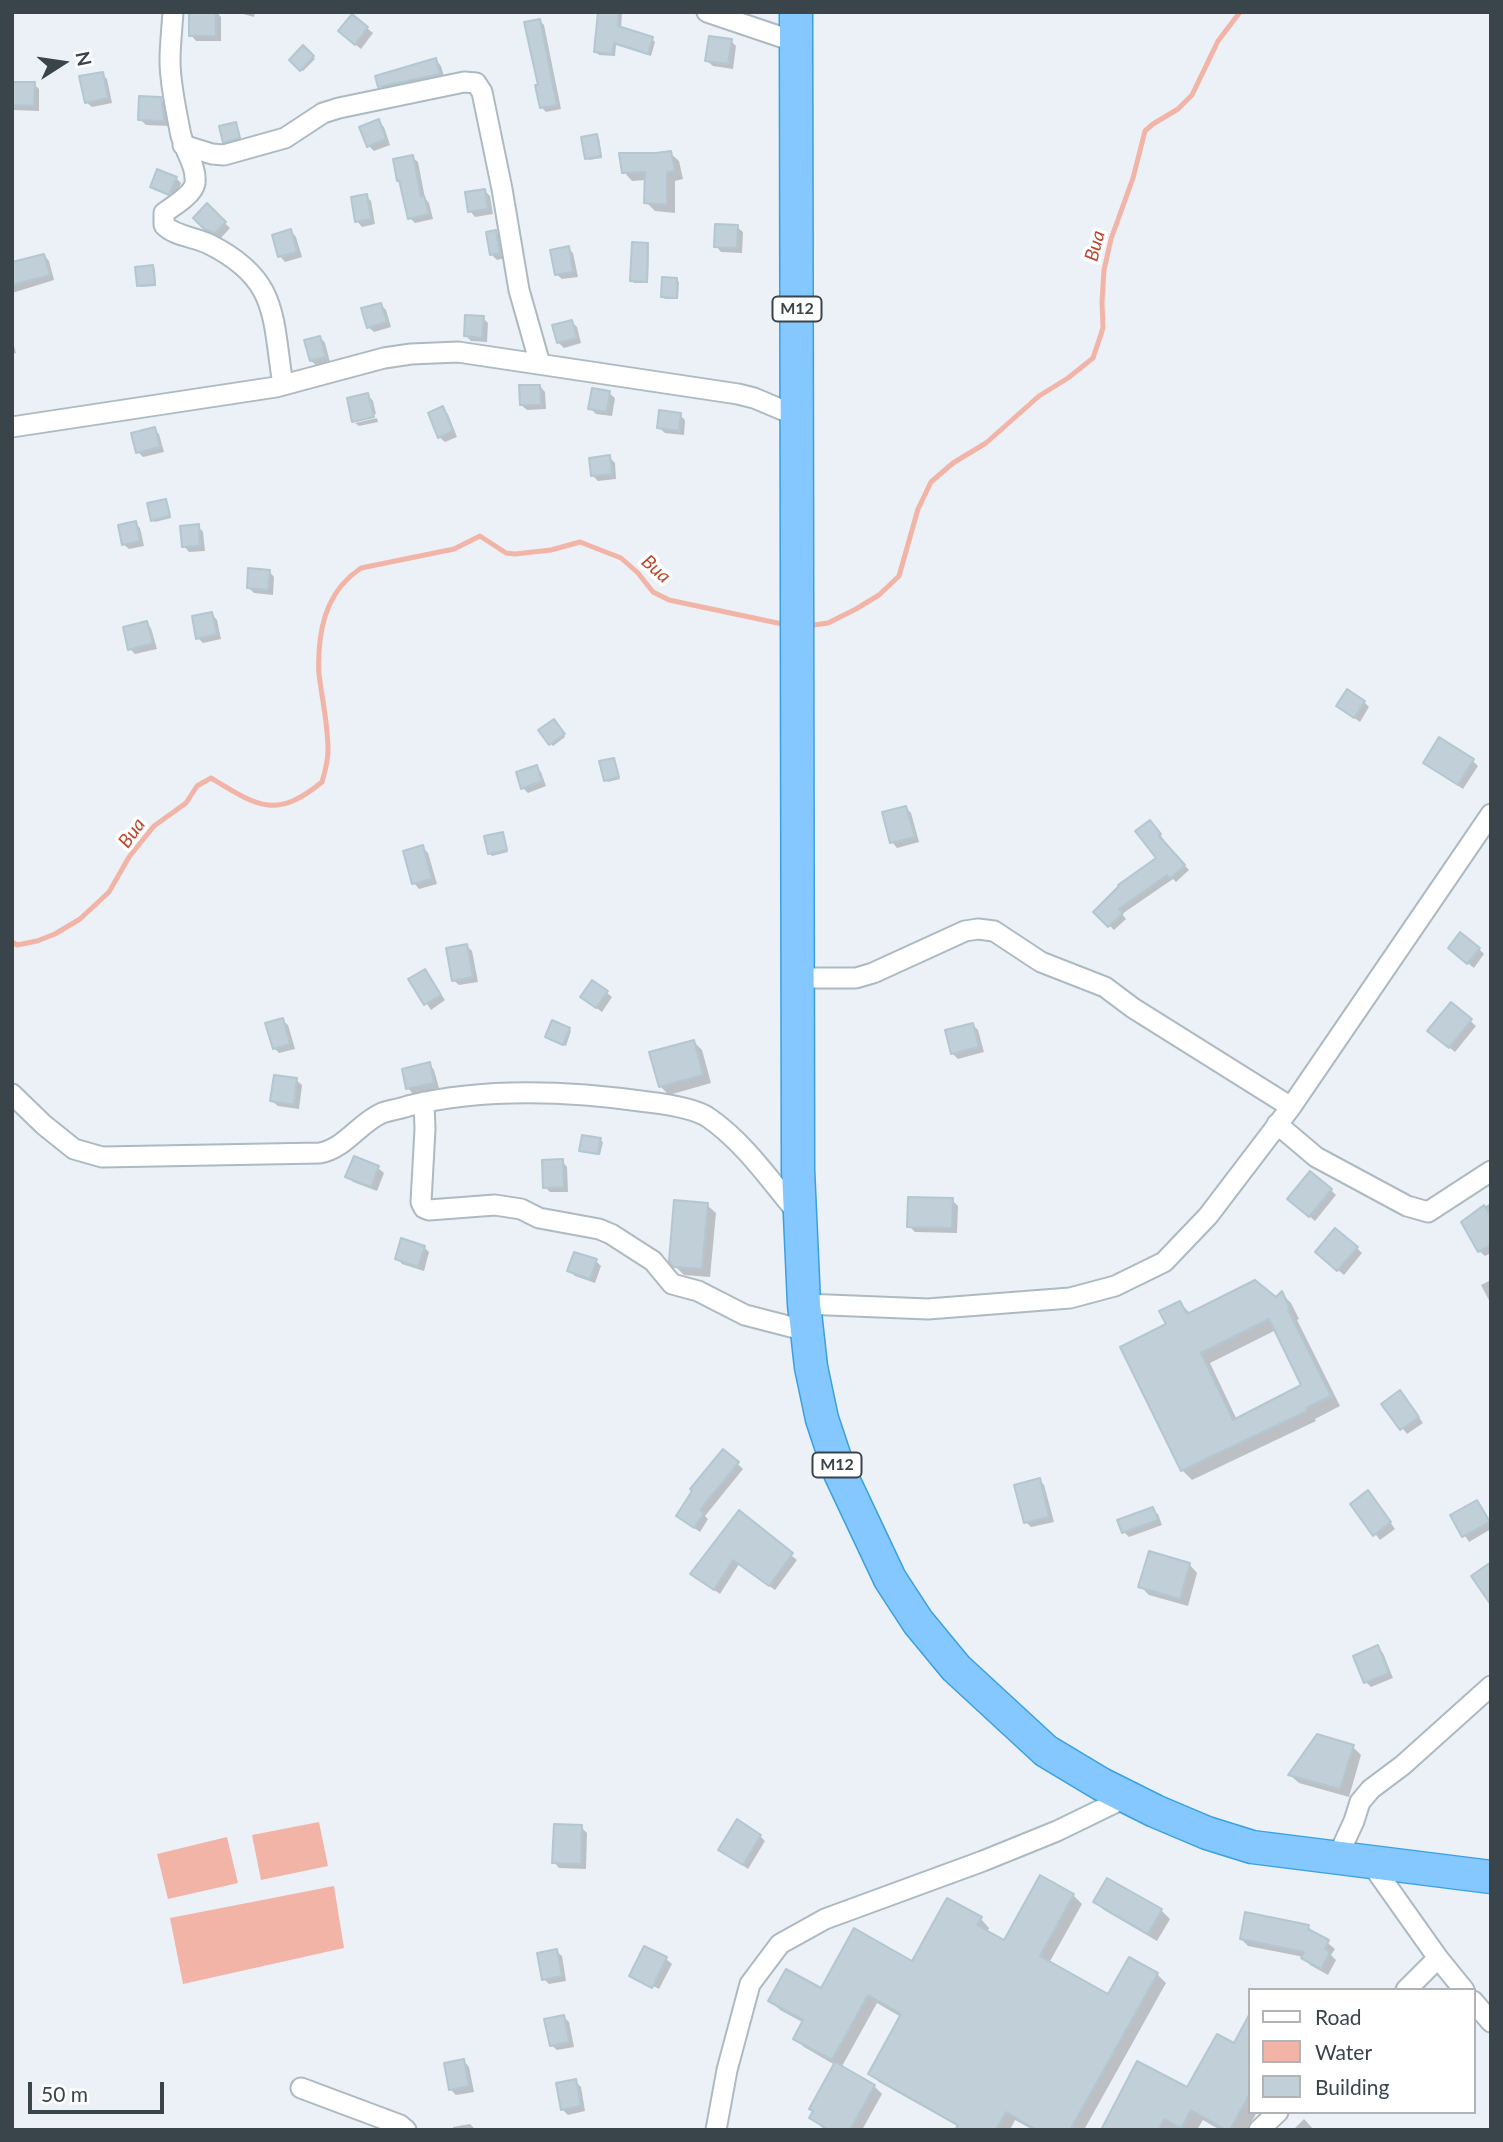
<!DOCTYPE html>
<style>
body{margin:0}
#map{position:relative;width:1503px;height:2142px;overflow:hidden;background:#ebf1f6;font-family:Lato,sans-serif}
canvas{display:block}
.frame{position:absolute;inset:0;border:14px solid #39444b;pointer-events:none}
.legend{position:absolute;left:1248px;top:1988px;width:228px;height:126px;box-sizing:border-box;background:#fff;border:2px solid #b0b4b7;margin:0;padding:9px 12px;list-style:none;font-size:21px;color:#39444b}
.legend li{display:flex;align-items:center;gap:14px;height:35px}
.legend b{width:35px;border:2px solid #b0b4b7}
.north{position:absolute;left:28px;top:28px;width:70px;height:70px;-webkit-text-stroke:5px #fff;paint-order:stroke;rotate:78deg;font-size:19px;font-weight:700;line-height:28px;text-align:center;color:#39444b}
.north::after{content:'';display:block;margin:auto;width:24px;height:32px;background:#39444b;clip-path:polygon(50% 0,100% 100%,50% 72%,0 100%)}
.scale{position:absolute;left:28px;top:2082px;width:136px;height:32px;box-sizing:border-box;border:4px solid #39444b;border-top:0;padding-left:9px;font-size:21px;line-height:24px;white-space:nowrap;color:#39444b;-webkit-text-stroke:5px #fff;paint-order:stroke}
</style>
<div id="map">
<canvas width="1503" height="2142"></canvas>
<div class="frame"></div>
<ul class="legend">
<li><b style="height:9px;background:#fff"></b>Road</li>
<li><b style="height:19px;background:#f3b4a8"></b>Water</li>
<li><b style="height:19px;background:#c0cfd8"></b>Building</li>
</ul>
<div class="north">N</div>
<div class="scale">50 m</div>
</div>
<script>
const c = document.querySelector('canvas').getContext('2d');
c.lineJoin = 'round';
function paint(path, color) {
  c.fillStyle = color;
  c.fill(path, 'evenodd');
}
function strokePath(path, color, width, dash) {
  c.strokeStyle = color;
  c.lineWidth = width;
  c.lineCap = dash ? 'butt' : 'round';
  c.setLineDash(dash || []);
  c.stroke(path);
}
function drawText(font, color, halo, rows, align = 'center') {
  c.font = font + ' Lato,sans-serif';
  c.lineWidth = 7;
  c.setLineDash([]);
  c.textBaseline = 'middle';
  c.strokeStyle = halo;
  c.fillStyle = color;
  for (const [text, x, y, turn = 0] of rows) {
    c.save();
    c.translate(x, y);
    c.rotate((+turn || 0) * Math.PI / 180);
    c.textAlign = isNaN(turn) ? turn : align;
    if (halo) c.strokeText(text, 0, 0);
    c.fillText(text, 0, 0);
    c.restore();
  }
}
paint(new Path2D(`
 M319 1822 328 1866 261 1880 252 1835Z
 M227 1837 238 1883 168 1899 157 1854Z
 M334 1886 344 1948 183 1984 170 1918Z`), '#f3b4a8');
paint(new Path2D(`
 M191 12H216L221 17V41H196L191 35Z
 M236 12H255L254 17Z
 M598 12H622L621 29 652 39 655 42 651 56 616 45 615 56 599 55 596 52Z
 M352 16 373 33 361 49 346 37Z
 M540 21 544 25 561 109 546 112 541 107Z
 M731 41 736 46 733 69 713 66 707 61Z
 M303 48 315 59 303 71 291 60Z
 M436 60 441 66 445 80 385 92 380 86Z
 M102 74 107 79 112 103 92 107 86 102Z
 M12 83 34 84 39 89V111L12 110Z
 M160 99 166 104 169 126 146 125 140 119Z
 M378 121 384 127 390 145 374 151 369 146Z
 M236 124 241 140 227 144 225 142Z
 M596 136 599 138 602 158 589 160 587 158Z
 M670 153 679 161 683 179 675 181V213L655 211 646 202V180L632 181 624 172Z
 M412 157 418 162 425 198 429 203 433 219 415 223 410 218 402 184 398 180Z
 M176 178 181 183 176 195 156 188V191L152 187Z
 M485 191 490 196 493 214 475 217 470 211Z
 M366 196 371 201 375 224 362 227 357 221Z
 M207 206 230 228 221 238 211 234 195 218Z
 M737 227 743 232 742 253 721 252 716 246Z
 M291 231 296 237 302 257 285 262 280 256Z
 M496 232 501 237 505 258 497 260 491 254Z
 M647 245 649 247 648 283H634L632 280Z
 M568 248 573 253 578 277 562 279 556 274Z
 M44 255 49 261 54 280 12 293V262L17 263Z
 M153 267 155 269 156 286 141 287 138 285Z
 M677 280 679 282 678 299H665L663 297Z
 M381 305 386 310 391 327 374 332 368 327Z
 M483 318 488 323 487 342 471 341 466 336Z
 M571 321 577 327 581 343 564 348 558 342Z
 M320 337 325 343 330 362 317 366 311 361Z
 M12 338 16 353 12 354Z
 M540 386 545 392 546 409 527 410 521 405Z
 M609 393 615 398 612 416 596 414 590 408Z
 M368 395 373 401 376 414 355 419V422L354 421Z
 M443 408 448 414 457 437 445 442 439 437Z
 M680 415 685 420 684 435 665 433 659 428Z
 M377 418 378 422 359 426 355 423Z
 M154 429 159 434 164 452 143 457 138 452Z
 M609 457 615 463 616 479 598 481 593 476Z
 M165 501 171 518 155 522 153 520Z
 M135 523 140 528 144 546 129 549 123 544Z
 M198 526 203 532 205 551 189 552 184 546Z
 M269 571 274 577 273 595 254 593 249 588Z
 M212 614 217 620 221 639 203 643 198 638Z
 M146 623 151 628 157 649 135 654 130 649Z
 M1364 702 1369 707 1360 722 1338 706Z
 M556 723 565 737 553 746 551 744Z
 M613 760 620 779 608 782 605 780Z
 M1473 761 1478 766 1463 789 1425 763Z
 M536 767 541 772 546 786 528 793 523 788Z
 M906 808 911 813 919 842 897 848 892 842Z
 M1155 827 1164 840 1162 842 1189 870 1176 882 1173 879 1122 914 1126 919 1114 930 1096 912 1158 859Z
 M502 834 508 852 492 856 490 854Z
 M422 847 428 853 437 884 419 889 414 883Z
 M467 946 472 951 478 982 459 985 453 980Z
 M1479 949 1484 954 1474 968 1455 953Z
 M425 971 445 1000 431 1010 411 980Z
 M606 992 612 997 602 1012 588 1002Z
 M1451 1004 1476 1026 1455 1052 1435 1036Z
 M282 1020 288 1025 295 1049 279 1053 274 1048Z
 M972 1024 978 1030 984 1052 958 1059 952 1053Z
 M569 1029 571 1031 566 1046 549 1039Z
 M694 1042 702 1050 711 1083 669 1095 660 1086Z
 M429 1064 434 1070 439 1088 413 1094 408 1088Z
 M296 1080 302 1085 299 1109 278 1106 272 1101Z
 M600 1140 603 1142 600 1155 583 1152 581 1150Z
 M562 1161 567 1167 568 1192H550L545 1187Z
 M378 1168 384 1173 377 1191 353 1182 348 1177Z
 M1331 1190 1336 1195 1315 1221 1295 1204Z
 M952 1200 958 1206 957 1233 915 1232 909 1226Z
 M1491 1203V1253L1485 1256 1479 1251 1474 1213Z
 M707 1205 716 1213 710 1277 684 1275 675 1266Z
 M424 1247 429 1252 424 1271 402 1264 397 1258Z
 M1357 1248 1362 1253 1344 1275 1323 1257Z
 M596 1261 601 1266 595 1283 575 1276 569 1271Z
 M1491 1280V1304L1481 1285Z
 M1282 1294 1291 1303 1299 1319 1297 1320 1340 1406 1315 1419 1316 1421 1192 1480 1182 1470 1168 1325 1180 1303 1191 1314 1277 1300ZM1276 1330 1304 1386 1237 1420 1210 1363Z
 M1405 1398 1423 1423 1407 1434 1384 1404Z
 M724 1451 743 1469 705 1516 708 1519 700 1532 684 1521Z
 M1039 1480 1044 1485 1054 1522 1031 1527 1026 1522Z
 M1373 1498 1395 1529 1380 1540 1352 1504Z
 M1476 1502 1491 1522V1529L1469 1542 1452 1516Z
 M1152 1509 1158 1514 1162 1525 1129 1537 1124 1532Z
 M739 1513 797 1560 775 1590 739 1564 720 1594 692 1574Z
 M1189 1564 1197 1573 1188 1606 1149 1595 1140 1586Z
 M1377 1648 1383 1653 1393 1678 1371 1687 1366 1682Z
 M1353 1747 1361 1755 1349 1797 1299 1783 1290 1775Z
 M581 1827 587 1833 586 1869 559 1868 554 1862Z
 M760 1836 765 1841 748 1869 720 1849Z
 M1108 1880 1161 1910 1170 1919 1157 1941 1104 1910 1095 1902Z
 M1073 1895 1082 1904 1049 1963 1109 1997 1130 1959 1157 1974 1166 1983 1084 2130H1033L1015 2120 1010 2130H958L959 2127 879 2082 870 2074 901 2017 877 2003 841 2068 874 2086 882 2094 862 2130H825L811 2118 835 2065 804 2047 795 2038 804 2023 780 2010 771 2001 822 1990 913 1963 981 1919 989 1928 987 1933 1004 1942Z
 M1308 1927 1335 1949 1331 1955 1336 1960 1328 1975 1310 1965 1304 1957 1248 1946 1241 1939Z
 M645 1948 666 1959 672 1964 659 1989 635 1977V1980L631 1976Z
 M556 1951 562 1956 566 1981 549 1984 544 1979Z
 M564 2017 569 2022 574 2047 557 2050 551 2045Z
 M1249 2019V2112H1257L1247 2130H1220L1203 2120 1197 2130H1103L1188 2090 1234 2046Z
 M464 2061 469 2067 474 2092 456 2095 451 2090Z
 M575 2081 581 2087 585 2111 568 2115 562 2109Z
 M1304 2119 1314 2130H1293Z
 M470 2124 476 2130H453V2127Z`), '#0003');
strokePath(new Path2D(`
 M807 626 828 623 856 609 879 595 899 576 918 509 931 482 953 463 986 443 1039 396 1068 378 1093 358 1103 328 1102 302 1104 270 1111 239 1133 178 1145 131 1153 124 1178 109 1192 95 1218 41 1240 12
 M12 942 17 945 37 941 55 934 80 919 109 892 129 857 154 826 186 803 197 786 211 778C257 806 276 820 322 782 325 772 328 761 328 750 328 724 322 699 319 674 318 667 319 659 319 652 321 618 331 588 361 568L454 549 480 536 506 553 515 554 551 550 580 542 621 558 638 573 653 592 669 600 787 625`), '#f3b4a8', 5);
const building = new Path2D(`
 M189 12H216V36H189Z
 M598 12H619L618 26 653 37 648 54 614 43 612 54 594 52Z
 M352 14 368 27 355 45 338 31Z
 M540 19 557 105 540 108 535 85H538L524 22Z
 M709 36 732 39 728 64 705 61Z
 M303 45 314 56 300 71 289 60Z
 M436 58 440 74 378 87 375 76Z
 M103 72 108 98 85 103 79 76Z
 M12 82H35L34 106 12 105Z
 M139 96 161 97 164 121 138 120Z
 M379 119 386 139 367 147 359 127Z
 M236 122 240 138 223 143 219 126Z
 M597 134 601 156 585 159 581 137Z
 M671 151 675 171 667 172V205L644 203 645 172 622 173 619 153H656Z
 M413 155 421 197 424 196 429 214 408 219 399 180 397 181 393 159Z
 M157 169 177 177 169 195 150 187Z
 M485 189 488 209 468 212 465 192Z
 M367 194 371 219 355 222 351 197Z
 M207 203 226 222 215 233 204 229 193 218Z
 M715 224 738 225 737 248 714 247Z
 M291 229 297 252 278 257 272 235Z
 M496 230 500 253 490 255 486 232Z
 M632 242 648 243 647 282 630 281Z
 M569 246 573 272 555 275 550 250Z
 M44 254 50 275 12 285V262Z
 M153 265 155 284 137 286 135 267Z
 M662 277 677 278V298L661 297Z
 M381 303 387 322 367 328 361 308Z
 M465 315 484 316 482 338 464 336Z
 M572 320 577 338 557 343 552 325Z
 M320 336 326 357 310 361 304 340Z
 M519 385H540L541 405H520Z
 M592 388 610 391 607 412 588 409Z
 M368 393 374 417 352 422 347 398Z
 M443 406 453 431 438 438 428 413Z
 M659 410 681 413 679 431 657 428Z
 M155 427 160 447 136 453 131 433Z
 M610 455 612 474 591 476 589 458Z
 M166 499 170 516 151 521 147 503Z
 M136 521 140 541 122 545 118 525Z
 M199 524 200 546 182 547 180 526Z
 M248 568 270 570 268 590 247 588Z
 M212 612 217 634 196 639 192 616Z
 M147 621 153 643 128 650 123 627Z
 M1347 689 1365 701 1354 718 1336 706Z
 M554 719 565 734 549 745 538 730Z
 M1439 737 1474 759 1458 785 1423 763Z
 M614 758 619 777 604 781 599 761Z
 M537 765 542 781 521 789 516 772Z
 M906 806 915 837 890 843 882 812Z
 M1150 820 1161 834 1159 836 1185 865 1170 879 1167 875 1119 909 1123 913 1108 927 1093 912 1119 886 1118 885 1156 858 1135 831Z
 M503 832 507 850 488 854 484 836Z
 M423 845 432 879 412 884 403 851Z
 M1460 932 1480 948 1467 964 1448 948Z
 M467 944 473 977 452 981 446 948Z
 M425 969 441 995 424 1005 408 979Z
 M592 980 608 991 596 1008 580 997Z
 M1451 1002 1472 1019 1449 1048 1427 1031Z
 M283 1018 290 1044 273 1049 265 1023Z
 M552 1020 570 1028 563 1045 545 1037Z
 M973 1023 979 1047 951 1054 945 1030Z
 M694 1040 703 1075 659 1087 649 1052Z
 M430 1062 434 1083 406 1089 402 1069Z
 M274 1075 297 1078 294 1105 270 1101Z
 M582 1135 601 1138 598 1154 579 1151Z
 M354 1156 379 1166 371 1187 345 1177Z
 M563 1159 564 1187 543 1188 542 1160Z
 M1310 1171 1332 1189 1309 1217 1287 1199Z
 M908 1197 953 1198 952 1228 907 1227Z
 M674 1200 708 1203 702 1269 674 1267 669 1261Z
 M1484 1205 1491 1217V1245L1478 1252 1461 1222Z
 M1335 1228 1358 1247 1337 1271 1315 1252Z
 M401 1238 425 1246 418 1267 395 1259Z
 M574 1252 597 1259 590 1279 567 1271Z
 M1255 1280 1276 1297 1282 1291 1290 1309 1288 1310 1331 1396 1306 1408 1307 1411 1181 1471 1120 1347 1166 1324 1159 1311 1180 1301 1187 1314ZM1269 1319 1301 1385 1233 1420 1201 1353Z
 M1400 1390 1419 1417 1400 1430 1381 1404Z
 M723 1449 739 1462 700 1510 704 1513 694 1528 676 1516 692 1491 690 1489Z
 M1040 1478 1049 1517 1024 1523 1014 1485Z
 M1368 1490 1391 1522 1373 1536 1350 1504Z
 M1477 1500 1490 1522 1462 1537 1450 1515Z
 M1153 1507 1158 1520 1122 1533 1117 1520Z
 M739 1510 793 1553 769 1586 733 1560 714 1590 690 1574Z
 M1149 1551 1190 1563 1180 1599 1138 1587Z
 M1491 1562V1605L1471 1576Z
 M1378 1645 1389 1673 1364 1683 1353 1656Z
 M1317 1734 1354 1745 1340 1789 1288 1775Z
 M737 1819 761 1835 743 1865 718 1850Z
 M554 1824 582 1825 581 1864 552 1863Z
 M1040 1875 1074 1894 1040 1956 1108 1994 1129 1957 1158 1973 1070 2130H1037L1006 2112 996 2130H955L958 2125 868 2074 901 2014 868 1995 832 2060 793 2039 803 2020 768 2001 786 1969 821 1988 854 1928 912 1961 947 1898 982 1917 977 1925 1004 1940Z
 M1107 1878 1162 1909 1148 1934 1093 1902Z
 M1245 1912 1309 1925 1308 1929 1329 1940 1325 1949 1330 1952 1321 1969 1301 1958 1304 1952 1240 1939Z
 M644 1946 667 1957 652 1988 629 1976Z
 M557 1949 562 1976 542 1980 537 1953Z
 M564 2015 569 2042 550 2046 544 2019Z
 M1249 2015V2095L1230 2130H1226L1191 2110 1181 2128 1164 2119 1159 2130H1101L1137 2061 1187 2087 1217 2034 1234 2043Z
 M464 2059 469 2086 449 2090 444 2063Z
 M835 2062 875 2085 850 2130H829L809 2118 813 2111 809 2109Z
 M576 2079 581 2106 561 2110 556 2083Z`);
paint(building, '#c0cfd8');
strokePath(building, '#b3c7d3', 2);
const minor = new Path2D(`
 M173 12C172 28 170 45 170 61 170 84 176 109 180 131 183 149 197 165 195 183 193 195 173 206 164 213V225C174 236 195 237 209 244 279 279 272 316 283 385
 M707 12 796 42
 M183 145 212 154 224 155 285 138 323 113 339 108 464 82 476 83 482 92 502 189 519 290 540 364
 M12 427 276 387 384 358 411 354 458 352 738 394 754 398 797 416
 M798 978H856L873 973 965 931 978 929 994 931 1041 962 1105 987 1133 1008 1291 1107
 M12 1094 44 1125 74 1149 102 1157 320 1153C346 1148 359 1123 382 1113 390 1110 400 1109 408 1106 484 1087 571 1091 648 1102 665 1104 695 1108 709 1118 745 1143 772 1183 800 1216
 M424 1102 425 1129 421 1202 424 1208 429 1210 495 1205 521 1209 539 1218 599 1229 611 1234 653 1261 672 1284 698 1291 745 1315 807 1331
 M1277 1124 1316 1157 1407 1206 1428 1212 1491 1171
 M804 1304 928 1309 1070 1298 1115 1286 1164 1262 1208 1216 1291 1107 1491 814
 M1337 1858 1354 1821 1360 1802 1371 1789 1403 1765 1491 1686
 M1370 1862 1438 1958 1464 1990
 M1406 1990 1438 1958
 M1473 2001 1491 2022
 M301 2088 400 2125 406 2130
 M716 2130 727 2070 750 1984 780 1944 825 1919 983 1861 1057 1831 1127 1797
 M1259 2130 1278 2112`);
const trunk = new Path2D(`
 M796 12 798 1170 804 1304 811 1367 822 1419 840 1473 890 1579 918 1622 956 1668 1046 1751 1101 1784 1155 1811 1207 1833 1252 1847 1491 1877`);
strokePath(minor, '#adbac2', 23);
strokePath(trunk, '#3aa0e1', 35);
strokePath(minor, '#fff', 19);
strokePath(trunk, '#84c8ff', 32);
for (const [x, y, w] of [
 [797,309,49],
 [837,1465,49]
]) {
  const box = new Path2D();
  box.roundRect(x - w / 2, y - 12.5, w, 25, 5);
  c.fillStyle = '#fff';
  c.fill(box);
  strokePath(box, '#39444b', 2);
}
drawText('bold 16px', '#39444b', null, [
 ["M12",797,309],
 ["M12",837,1465]
]);
drawText('italic 19px', '#bb472e', '#fff', [
 ["Bua",1095,246,-75],
 ["Bua",656,569,42],
 ["Bua",132,833,-54]
]);
</script>
